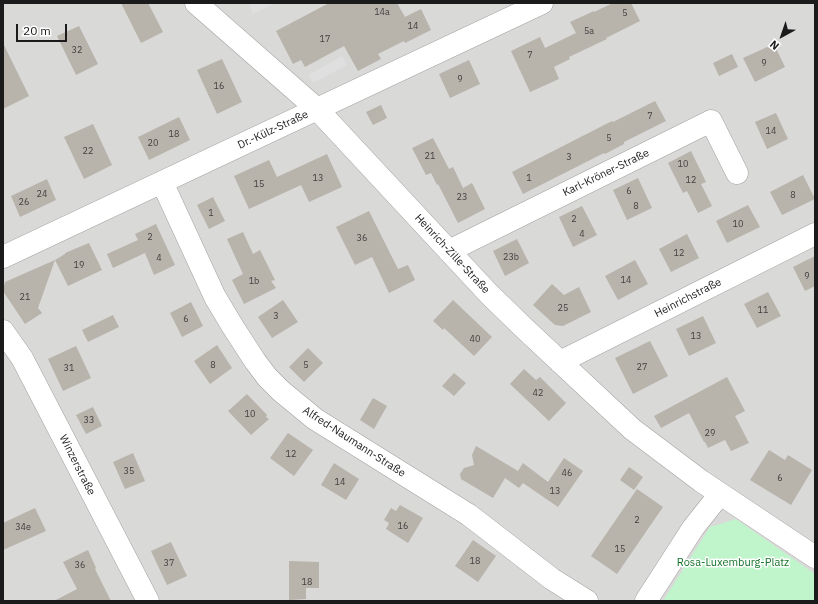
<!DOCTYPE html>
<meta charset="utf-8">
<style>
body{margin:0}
#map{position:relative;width:818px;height:604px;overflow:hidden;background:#eceae2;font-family:"IBM Plex Sans",sans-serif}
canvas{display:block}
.frame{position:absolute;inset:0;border:4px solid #1b1b1b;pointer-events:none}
.north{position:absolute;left:762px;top:16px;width:40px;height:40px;-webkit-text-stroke:3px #fff;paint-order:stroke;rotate:220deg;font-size:11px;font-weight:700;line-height:16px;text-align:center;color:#1b1b1b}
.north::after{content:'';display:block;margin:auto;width:14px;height:18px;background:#1b1b1b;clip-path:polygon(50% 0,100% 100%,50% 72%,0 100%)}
.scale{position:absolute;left:16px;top:24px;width:51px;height:18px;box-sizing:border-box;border:2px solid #1b1b1b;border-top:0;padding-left:5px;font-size:12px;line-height:14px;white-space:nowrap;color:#1b1b1b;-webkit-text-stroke:3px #fff;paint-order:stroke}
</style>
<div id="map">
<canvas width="818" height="604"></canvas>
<div class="frame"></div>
<div class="north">N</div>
<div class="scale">20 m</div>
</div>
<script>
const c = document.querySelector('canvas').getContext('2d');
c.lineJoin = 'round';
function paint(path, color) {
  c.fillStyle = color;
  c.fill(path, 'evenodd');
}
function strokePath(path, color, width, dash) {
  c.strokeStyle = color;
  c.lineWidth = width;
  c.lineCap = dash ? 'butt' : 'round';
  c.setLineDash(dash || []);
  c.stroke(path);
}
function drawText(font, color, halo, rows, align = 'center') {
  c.font = font + ' "IBM Plex Sans",sans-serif';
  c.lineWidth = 3;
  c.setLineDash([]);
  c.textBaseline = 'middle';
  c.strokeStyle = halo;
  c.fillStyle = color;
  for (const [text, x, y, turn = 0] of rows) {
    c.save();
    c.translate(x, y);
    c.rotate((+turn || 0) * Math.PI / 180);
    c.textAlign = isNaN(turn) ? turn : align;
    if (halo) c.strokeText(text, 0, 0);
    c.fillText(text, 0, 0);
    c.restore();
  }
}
paint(new Path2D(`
 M3 3H815V601H3Z`), '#d9d9d8');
paint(new Path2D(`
 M736 519 815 574V601H663L710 527Z`), '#c0f5cc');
paint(new Path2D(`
 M254 3H275L253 14 249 5Z
 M342 56 347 65 313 83 308 75Z`), '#dfdfdf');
paint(new Path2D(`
 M121 3H148L163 32 141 43Z
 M329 3H397L405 17 421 9 431 30 405 43 404 41 378 54 381 59 358 71 344 46 305 67 301 60 293 64 276 31Z
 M613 3H631L640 21 606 38 607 39 569 57 570 59 554 67 559 79 530 92 511 51 540 37 545 48 576 33 570 22 594 11V12Z
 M79 26 98 64 76 75 57 36Z
 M3 43 29 96 3 109Z
 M774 44 785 67 755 82 743 58Z
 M732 54 738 67 719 76 713 63Z
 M222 59 242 102 217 114 197 70Z
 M469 60 480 84 450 98 439 74Z
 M655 101 666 121 624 142V144L605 154 604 153 523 194 512 172 612 121 613 122Z
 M381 105 387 118 373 125 366 112Z
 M776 113 788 139 767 149 755 122Z
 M179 117 190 140 149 160 138 137Z
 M93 124 112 165 84 179 64 137Z
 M433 138 449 169 453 167 463 188 472 183 485 209 458 223 438 184 437 185 431 173 426 175 412 148Z
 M691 151 706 182 701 184 712 206 698 213 687 191 683 193 668 163Z
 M327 154 342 187 309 202 301 185 249 209 234 176 269 160 277 177Z
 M803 175 815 199 782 215 770 192Z
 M638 178 652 208 627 220 613 190Z
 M47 179 56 200 20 217 11 196Z
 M213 197 225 221 209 229 197 205Z
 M748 205 760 227 727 243 716 221Z
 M582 206 597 235 573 247 559 217Z
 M369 211 398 269 408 265 415 280 389 293 372 257 355 265 336 227Z
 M156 224 175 265 154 275 145 253 113 268 107 254 138 240 135 234Z
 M243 232 253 254 260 250 275 280 271 281 276 288 244 304 232 280 243 274 227 239Z
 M687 234 699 258 671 272 659 249Z
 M517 239 529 263 505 276 493 251Z
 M89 243 102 270 68 286 55 260 38 308 42 313 25 324 3 291 5 282 55 260 65 254V253Z
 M815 256V286L805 291 793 267Z
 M635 260 648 284 618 300 605 276Z
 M552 284 564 295 579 287 591 312 563 326 555 325 533 305Z
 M768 292 781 316 757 328 744 304Z
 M283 300 298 322 272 338 258 317Z
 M453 300 492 337 474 356 444 328 443 330 433 321Z
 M191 302 203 326 182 337 170 313Z
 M113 315 119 327 88 342 82 330Z
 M703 316 716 343 689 356 676 329Z
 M650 341 668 376 633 394 615 358Z
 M217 345 232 368 210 384 194 361Z
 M76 346 91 378 63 391 48 359Z
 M308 348 323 363 304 382 289 367Z
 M524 369 536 380 540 377 566 403 549 421 510 384Z
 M454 373 466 383 454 396 442 386Z
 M727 377 745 411 735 416 749 443 731 451 725 440 708 448 705 442H704L689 413 661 428 654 416Z
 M247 394 267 415 266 417 269 419 251 435 228 411Z
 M373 398 387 406 374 429 360 420Z
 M93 407 102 426 86 434 76 415Z
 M288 433 313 450 294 476 270 458Z
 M476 446 518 471 523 463 548 482 564 458 583 471 558 507 523 483 519 488 505 478 493 498 461 479 460 474 464 468 474 465 472 455Z
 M769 450 785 460 788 455 812 470 791 505 750 480Z
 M133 453 145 481 125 489 113 462Z
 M334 463 359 479 346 500 321 485Z
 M629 467 643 477 634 490 620 480Z
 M637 489 663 507 617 574 591 556Z
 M400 505 423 518 408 543 386 529 389 523 384 520 391 508 396 511Z
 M35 508 46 531 3 550V523Z
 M473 540 496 556 478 582 455 566Z
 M171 542 187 576 167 585 151 551Z
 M88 550 96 568 95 569 111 601H54L77 589 63 562Z
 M289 561 319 562V588H306V599L289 600Z`), '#b8b3ab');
const minor = new Path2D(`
 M196 3 317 109 489 294 524 328 632 429 701 481 815 557
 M162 182 215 297 233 327 255 361 267 377 281 391 315 419 469 515 552 579 587 601
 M449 251 711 121 737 173
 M3 257 542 3
 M3 331 22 358 148 601
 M560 362 815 234
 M646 601 693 528 720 494`);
strokePath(minor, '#a2a2a2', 23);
strokePath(minor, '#fff', 22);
drawText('9px', '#42413f', null, [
 ["14a",382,12],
 ["5",625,13],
 ["14",413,26],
 ["5a",589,31],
 ["17",325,39],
 ["32",77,50],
 ["7",530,55],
 ["9",764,63],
 ["9",460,79],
 ["16",219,86],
 ["7",650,116],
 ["14",771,131],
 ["18",174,134],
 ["5",609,138],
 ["20",153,143],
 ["22",88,151],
 ["21",430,156],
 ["3",569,157],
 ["10",683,164],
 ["13",318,178],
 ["1",529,178],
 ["12",691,180],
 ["15",259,184],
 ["6",629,191],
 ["24",42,194],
 ["8",793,195],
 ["23",462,197],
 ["26",24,202],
 ["8",636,206],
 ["1",211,213],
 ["2",574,219],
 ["10",738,224],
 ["4",582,234],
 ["2",150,237],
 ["36",362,238],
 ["12",679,253],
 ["23b",511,257],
 ["4",159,258],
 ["19",79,265],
 ["9",807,276],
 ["14",626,280],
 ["1b",254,281],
 ["21",25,297],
 ["25",563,308],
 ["11",763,310],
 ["3",276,316],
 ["6",186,319],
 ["13",696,336],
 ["40",475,339],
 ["8",213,365],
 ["5",306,365],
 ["27",642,367],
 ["31",69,368],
 ["42",538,393],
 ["10",250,414],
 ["33",89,420],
 ["29",710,433],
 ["12",291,454],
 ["35",129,471],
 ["46",567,473],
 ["6",780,478],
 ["14",340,482],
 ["13",555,491],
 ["2",637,520],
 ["16",403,526],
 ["34e",23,527],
 ["15",620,549],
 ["18",475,561],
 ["37",169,563],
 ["36",80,565],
 ["18",307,582]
]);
drawText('11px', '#1b1b1b', '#fff', [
 ["Dr.-Külz-Straße",273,130,-25],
 ["Karl-Kröner-Straße",606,173,-26],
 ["Heinrich-Zille-Straße",452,254,47],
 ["Heinrichstraße",688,298,-27],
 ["Alfred-Naumann-Straße",354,442,33],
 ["Winzerstraße",77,465,63]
]);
drawText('11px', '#127127', '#fff', [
 ["Rosa-Luxemburg-Platz",733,563]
]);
</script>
